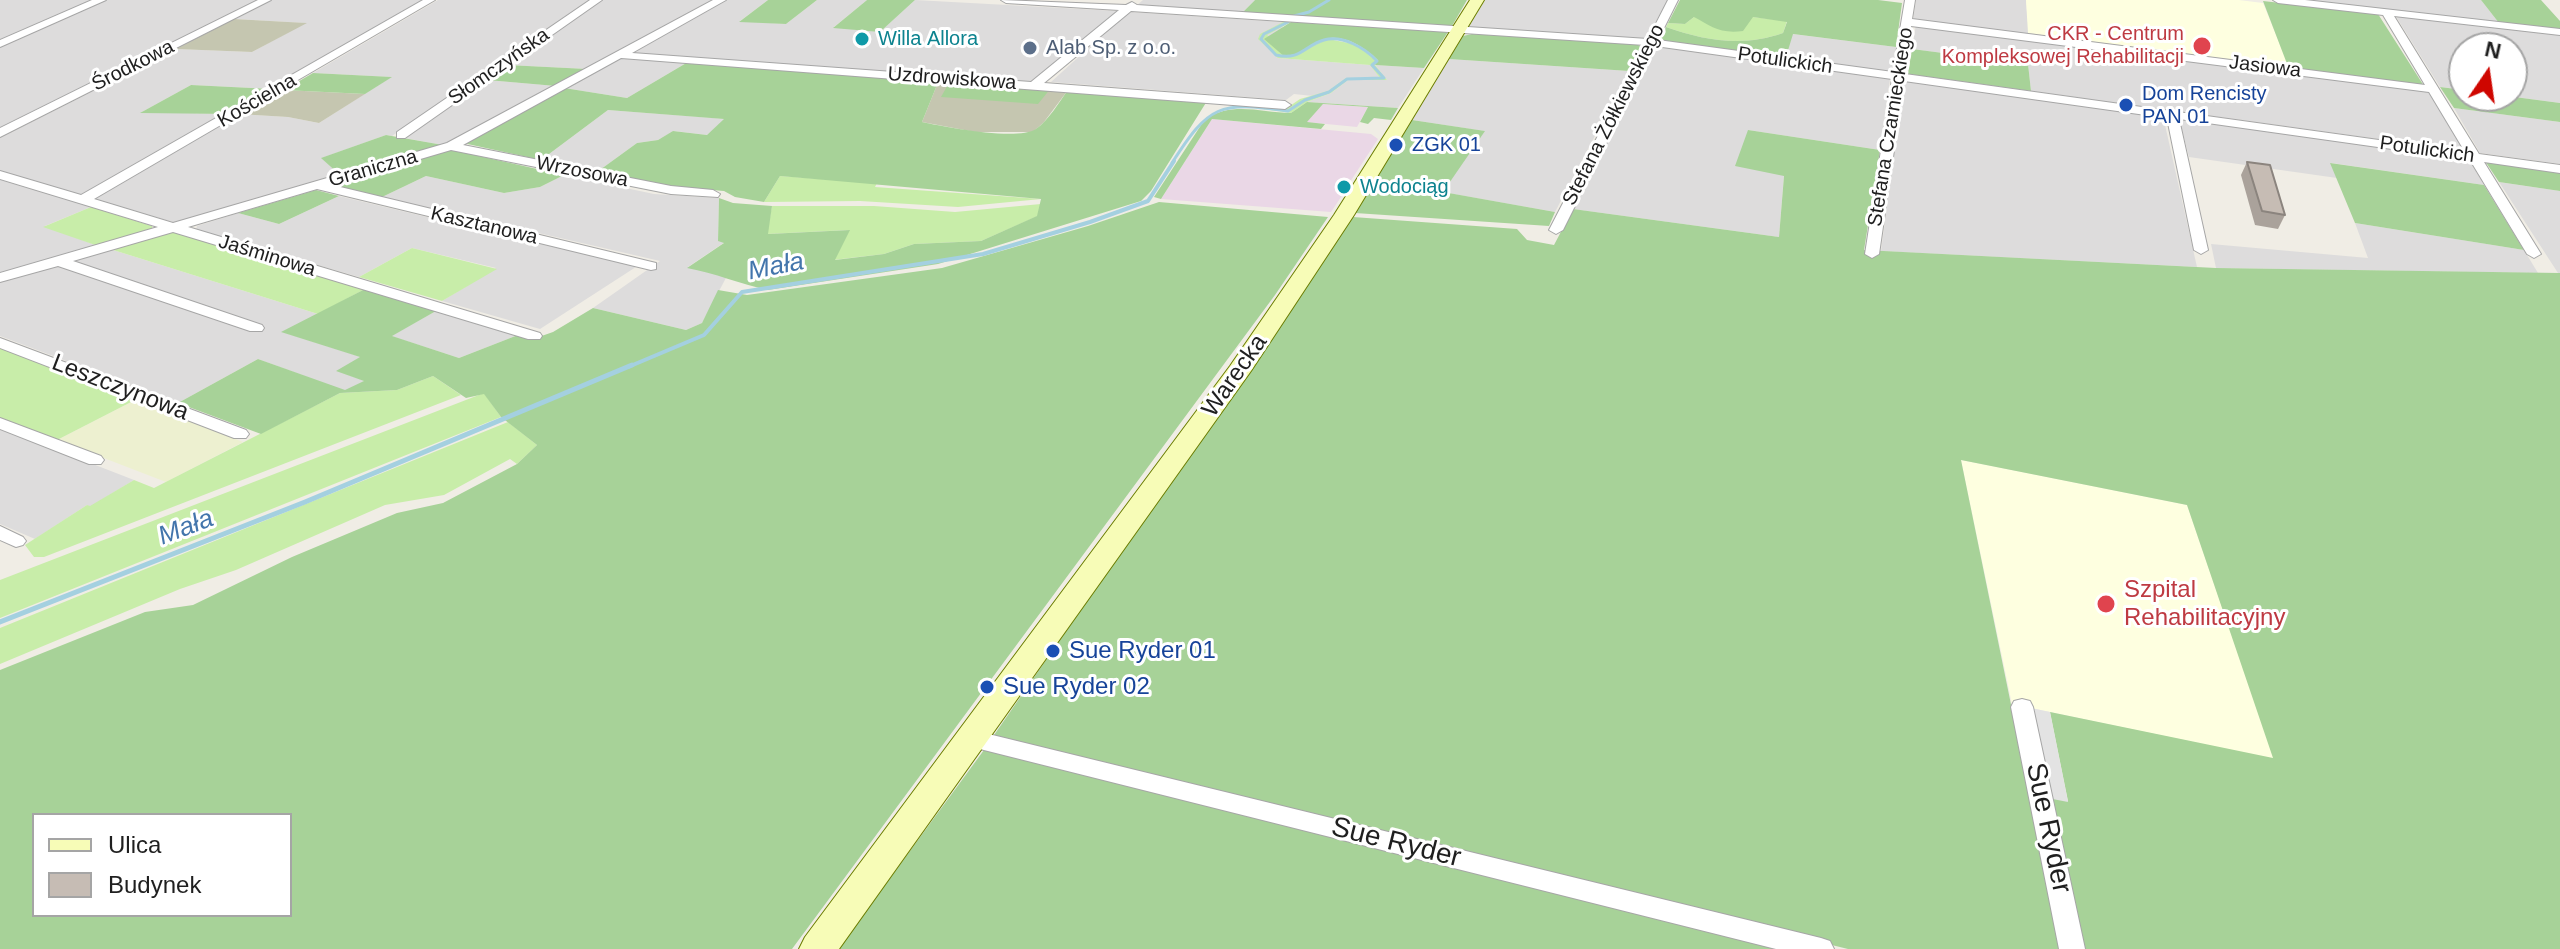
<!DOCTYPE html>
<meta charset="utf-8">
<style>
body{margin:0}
#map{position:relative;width:2560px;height:949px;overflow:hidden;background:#f0ede5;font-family:Helvetica,sans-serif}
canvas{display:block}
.legend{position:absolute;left:32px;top:813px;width:260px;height:104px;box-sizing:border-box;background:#fff;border:2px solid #a5a5a5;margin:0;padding:10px 14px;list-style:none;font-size:24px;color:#1f1f1f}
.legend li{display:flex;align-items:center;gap:16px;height:40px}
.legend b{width:40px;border:2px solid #a5a5a5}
.north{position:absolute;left:2448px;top:32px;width:80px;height:80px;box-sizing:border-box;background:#fff;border:2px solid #a5a5a5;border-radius:50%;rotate:13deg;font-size:22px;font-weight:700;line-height:32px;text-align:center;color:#1f1f1f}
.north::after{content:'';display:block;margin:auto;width:28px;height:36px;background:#cf0600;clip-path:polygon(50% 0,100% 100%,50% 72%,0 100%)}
</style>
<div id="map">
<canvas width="2560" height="949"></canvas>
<ul class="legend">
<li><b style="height:10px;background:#f7fcb7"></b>Ulica</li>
<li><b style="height:22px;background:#c6bcb4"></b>Budynek</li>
</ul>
<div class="north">N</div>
</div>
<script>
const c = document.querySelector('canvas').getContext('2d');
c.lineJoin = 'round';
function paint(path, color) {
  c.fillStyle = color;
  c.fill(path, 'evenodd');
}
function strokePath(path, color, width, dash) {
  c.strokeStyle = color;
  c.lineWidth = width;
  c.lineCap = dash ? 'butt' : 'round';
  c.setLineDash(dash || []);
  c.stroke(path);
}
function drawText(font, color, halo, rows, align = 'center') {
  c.font = font + ' Helvetica,sans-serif';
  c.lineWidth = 6;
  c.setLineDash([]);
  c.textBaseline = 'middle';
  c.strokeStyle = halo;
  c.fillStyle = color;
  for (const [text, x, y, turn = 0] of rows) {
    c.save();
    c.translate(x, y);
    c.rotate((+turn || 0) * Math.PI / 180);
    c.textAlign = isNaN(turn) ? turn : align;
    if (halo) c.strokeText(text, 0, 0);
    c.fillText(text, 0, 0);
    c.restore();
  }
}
paint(new Path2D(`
 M0 0H95L0 42Z
 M106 0H260L0 131V47Z
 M272 0H425L272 89 191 85 142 112 230 114 84 198 0 171V138L176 49 252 52 305 23 234 19Z
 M438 0H591L392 136 386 135 322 158 340 175 176 223 94 199 95 196 238 114 288 117 319 123 391 77 313 73Z
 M601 0H715L587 69 507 65Z
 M726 0H768L740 21 786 24 817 0H867L834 27 880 32 915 0 1118 11 1033 82 628 53Z
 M1143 0H1255L1242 13 1136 6Z
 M1485 0H1668L1646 39 1468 28Z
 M1916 0H2026L2029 35 1913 20Z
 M2300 0H2481L2499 23Z
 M1132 12 1283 22 1278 58 1371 65 1380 78H1346L1328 91 1313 96 1294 94 1286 100 1051 82 1127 13Z
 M2395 15 2560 34V103L2507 96H2512V48H2464V90L2440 87Z
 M1916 24 2428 91 2464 151 2031 91 2028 64 1912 49Z
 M1792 34 1896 47 1892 72 1786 57Z
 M1656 46 1890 79 1880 150 1748 130 1784 175 1779 237 1573 209Z
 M621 57 688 62 627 98 564 88Z
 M1449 59 1629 71 1555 212 1442 192 1484 131 1412 120Z
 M1375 65 1424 68 1398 108 1307 102 1331 93 1348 80H1387Z
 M487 80 556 86 443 145 404 138Z
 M1904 80 2163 116 2197 267 1881 251Z
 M2454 108 2560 122V164L2480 153Z
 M608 110 726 119 707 135 674 131 658 140 637 143 597 172 541 160Z
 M2179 119 2469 159 2484 185 2331 163 2337 178 2189 157Z
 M564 175 654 194 719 198 718 240 725 242 688 267 727 276 702 323 686 330 593 308 660 261 382 197 426 176 504 193 540 187Z
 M0 179 91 207 45 226 101 247 0 274Z
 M2499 182 2560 191V273H2558Z
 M339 196 498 234 639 265 540 329 442 301 496 268 412 248 359 277 196 230 197 226 238 213 279 224Z
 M2355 223 2524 250 2538 273 2216 268 2211 244 2368 258Z
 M110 249 318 314 283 332 361 357 338 371 365 381 345 391 258 359 178 403 0 336V280L56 264 239 317 72 261Z
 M436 311 518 335 459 358 391 336Z
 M0 428 134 480 90 507 87 505 35 539 0 524Z`), '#dddcdc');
paint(new Path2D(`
 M1323 104 1368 107 1357 127 1306 122Z
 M1212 119 1371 134 1378 139 1348 185H1343L1340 190 1345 191 1331 212 1161 199Z`), '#ead7e6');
paint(new Path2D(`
 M2026 0H2239L2263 3 2289 67 2028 33Z
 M1961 460 2187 505 2274 759 2012 704Z`), '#feffe0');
paint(new Path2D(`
 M234 19 288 22 307 23 252 52 176 49Z
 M939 80 1051 88 1068 90 1044 122 1033 132H975L922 122Z
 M284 90 365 94 319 123 288 117 238 114Z`), '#c5c6b0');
paint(new Path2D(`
 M135 400 243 442 166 482 57 440Z`), '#edf0d0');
paint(new Path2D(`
 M1694 17H1753L1787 21 1783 33C1744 47 1705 41 1666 27L1668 23 1685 24Z
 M1283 22H1291L1267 35 1290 56 1328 39 1364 46 1379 60 1375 65 1387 80H1348L1331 93 1307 102 1291 113 1248 107 1250 104 1284 110 1300 99 1328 91 1346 78H1380L1370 65 1278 58 1258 39 1260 34Z
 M780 176 877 183 875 187 1041 199 958 207 860 201 764 202Z
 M1041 204 1038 216 981 241 914 244 884 254 833 260 849 230 767 234 772 206H874L955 212Z
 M91 207 152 226V231L101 247 43 227Z
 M175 232 365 289 318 314 110 249Z
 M412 248 497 269 442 301 359 277Z
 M0 348 135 400 57 440 0 418Z
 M433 376 461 395 44 557H34L25 545 87 505 90 506 134 480 154 488 340 393 397 390Z
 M484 393 501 417 0 618V580Z
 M508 422 537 445 517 464 510 459 444 495 385 505 236 570 180 589 0 664V628Z`), '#c8eda9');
paint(new Path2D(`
 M768 0H817L786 24 739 22Z
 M867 0H915L880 32 833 28Z
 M1255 0H1467L1452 26H1445L1242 13Z
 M1680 0H1878L1902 3 1896 47 1793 34 1786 57 1659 40 1666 27C1705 41 1744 47 1783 33L1787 22 1753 17 1743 31C1719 34 1711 26 1694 17L1685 24 1668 23Z
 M2481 0H2541L2560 21V30L2499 23Z
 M2263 1 2378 14 2424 86 2289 69Z
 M1291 22 1448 32 1424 68 1375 65 1378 60C1365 47 1339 31 1320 41 1308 47 1299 55 1285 57L1264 39Z
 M1472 34 1636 44 1642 47 1629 71 1449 59 1463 36Z
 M1912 49 2028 64 2031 91 1908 74Z
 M688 62 939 80 922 122C945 127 1017 141 1036 129 1049 120 1059 102 1068 90L1207 101 1151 191 1141 201 938 264 768 290C740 284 715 273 687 268L724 243 718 241 719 198 733 203 772 206 768 234 850 230 835 260 884 254 914 244 981 241 1037 216 1041 199 780 176 764 202 735 197 724 191 677 187 597 172 637 143 658 140 673 131 707 135 724 119 608 110 541 160 463 143 564 88 627 98Z
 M507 65 587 69 556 86 487 80Z
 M313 73 392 77 365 94 284 90Z
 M950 81 1051 88 1038 104 941 97Z
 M191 85 272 89 230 114 140 113Z
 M2440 87 2464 90V96H2507L2560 103V122L2454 108Z
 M1307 102 1398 108 1391 120 1374 118 1368 124 1360 122 1368 107 1323 104 1307 122 1325 124 1321 129 1212 119 1161 199 1154 197 1205 119C1234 101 1261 113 1291 113Z
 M1412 120 1485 131 1443 192 1555 212 1549 226 1355 213Z
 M1748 130 1880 150 1864 250 2216 268 2560 273V949H2083L2050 798 2068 801 2050 712 2273 758 2187 505 1961 460 2061 949H1848L992 738 1353 217 1517 229 1527 240 1554 245 1573 209 1779 237 1784 176 1735 166Z
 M386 135 443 145 340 175 321 158Z
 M452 150 564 175 540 187 504 193 426 176 382 197 339 187 340 183Z
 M2485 161 2560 172V191L2499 182Z
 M2330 163 2484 185 2524 250 2355 223Z
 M316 190 339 196 279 224 238 213Z
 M1159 202 1328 217 1275 295 792 949H0V670L145 612 193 605 292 557 397 513 443 503 517 464 537 445 501 417 484 394 466 398 433 376 397 390 340 393 261 434 178 403 258 359 345 390 364 381 336 371 360 357 281 332 365 289 436 311 392 336 459 358 518 335 533 339 553 332 593 308 686 330 702 323 718 290 747 295 942 268 1088 226ZM34 815H290V915H34Z
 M984 750 1782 949H838Z`), '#a7d298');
paint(new Path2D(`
 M2012 704 2050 712 2068 802 2032 795Z`), '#e3e3e3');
strokePath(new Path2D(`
 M1294 16 1309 12 1329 0
 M1172 163C1209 105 1219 101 1288 111L1305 100 1329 92 1347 79 1384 78 1372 65 1377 61C1365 48 1343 35 1324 40 1305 45 1301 61 1276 55L1261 39 1264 34 1288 22`), '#a4d0e0', 3);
strokePath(new Path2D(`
 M628 367 704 335 742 292 983 254 1090 222 1148 201 1174 161`), '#a4d0e0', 4);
strokePath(new Path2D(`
 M0 622 305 502 632 365`), '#a4d0e0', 5);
const street = new Path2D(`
 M92 0H106L0 47V40Z
 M258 0H271L0 137V128Z
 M423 0H435L94 199 173 223 447 143 713 0H726L632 53 1031 82 1119 10 1006 3 1001 0 1126 5 1132 2 1137 5 1648 39 1668 0H1678L1658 40 1893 72 1905 0H1915L1912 19 2425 85 2383 15 2278 3 2273 0H2305L2560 29V35L2394 16 2479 154 2560 165V173L2484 162 2541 254 2534 258 2527 254 2470 160 2179 119 2208 250 2201 254 2194 250 2167 118 1904 81 1879 254 1872 258 1865 254 1892 79 1655 46 1563 230 1556 234 1549 230 1645 45 1131 11 1044 83 1285 101 1291 105 1285 109 621 58 463 145 671 186 713 190 720 194 718 197 671 194 451 150 332 185 656 263V269L651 270 317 189 188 227 540 333 542 336 540 339H528L173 232 73 261 262 325 264 328 262 331H250L58 266 0 282V273L158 227 0 179V171L81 195ZM1911 26 2429 92 2465 152 1905 74Z
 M590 0H602L405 138H397V132Z
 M0 338 246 430 249 434 246 438H234L0 348Z
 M0 418 101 456 104 460 101 464H89L0 429Z
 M0 526 23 537 26 541 23 545 16 547 0 540Z
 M2022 699 2030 701 2033 707 2085 949H2059L2011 707 2014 701Z
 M972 730 1821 938 1830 941 1834 949H1776L964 745 961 739 964 733Z`);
const secondary = new Path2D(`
 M1470 0H1484L1354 215 1251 371 839 949H799L805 937 1230 366 1334 215Z`);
strokePath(street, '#a6a6a6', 2);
strokePath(secondary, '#6b7d00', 2);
paint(street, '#fff');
paint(secondary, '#f7fcb7');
paint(new Path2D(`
 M2247 162 2285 215 2278 229 2255 225 2241 175Z`), '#aaa29b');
const building = new Path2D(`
 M2247 162 2270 165 2285 215 2262 211Z`);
paint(building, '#c6bcb4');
strokePath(building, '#8b847e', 2);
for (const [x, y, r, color] of [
 [862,39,8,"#0f9aa8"],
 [2202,46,10,"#e0444e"],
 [1030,48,8,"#5c6f8a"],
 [2126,105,8,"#1a4fb4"],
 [1396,145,8,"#1a4fb4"],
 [1344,187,8,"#0f9aa8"],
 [2106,604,10,"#e0444e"],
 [1053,651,8,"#1a4fb4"],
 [987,687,8,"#1a4fb4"]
]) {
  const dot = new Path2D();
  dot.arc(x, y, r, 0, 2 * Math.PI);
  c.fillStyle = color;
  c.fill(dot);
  strokePath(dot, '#fff', 3);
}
drawText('20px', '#be3a42', '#fff', [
 ["CKR - Centrum",2184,34],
 ["Kompleksowej Rehabilitacji",2184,57]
], 'right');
drawText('20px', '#0d838f', '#fff', [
 ["Willa Allora",878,39],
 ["Wodociąg",1360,187]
], 'left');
drawText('20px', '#4e5e75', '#fff', [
 ["Alab Sp. z o.o.",1046,48]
], 'left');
drawText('20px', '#1f1f1f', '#fff', [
 ["Potulickich",1785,61,8],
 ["Środkowa",133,66,-27],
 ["Słomczyńska",499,67,-35],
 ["Jasiowa",2265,67,7],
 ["Uzdrowiskowa",952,79,4],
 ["Kościelna",257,101,-30],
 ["Stefana Żółkiewskiego",1614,115,-63],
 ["Stefana Czarnieckiego",1891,127,-81],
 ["Potulickich",2427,150,8],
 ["Graniczna",373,169,-16],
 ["Wrzosowa",582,172,11],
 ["Kasztanowa",484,226,13],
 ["Jaśminowa",267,256,17]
]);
drawText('20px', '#164399', '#fff', [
 ["Dom Rencisty",2142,94],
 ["PAN 01",2142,117],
 ["ZGK 01",1412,145]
], 'left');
drawText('24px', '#1f1f1f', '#fff', [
 ["Warecka",1235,376,-55],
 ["Leszczynowa",120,388,21]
]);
drawText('24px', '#be3a42', '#fff', [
 ["Szpital",2124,590],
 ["Rehabilitacyjny",2124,618]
], 'left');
drawText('24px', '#164399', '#fff', [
 ["Sue Ryder 01",1069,651],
 ["Sue Ryder 02",1003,687]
], 'left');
drawText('italic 26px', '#4375ac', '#fff', [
 ["Mała",776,267,-11],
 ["Mała",186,528,-21]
]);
drawText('28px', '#1f1f1f', '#fff', [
 ["Sue Ryder",2048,828,78],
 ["Sue Ryder",1396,843,14]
]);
</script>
